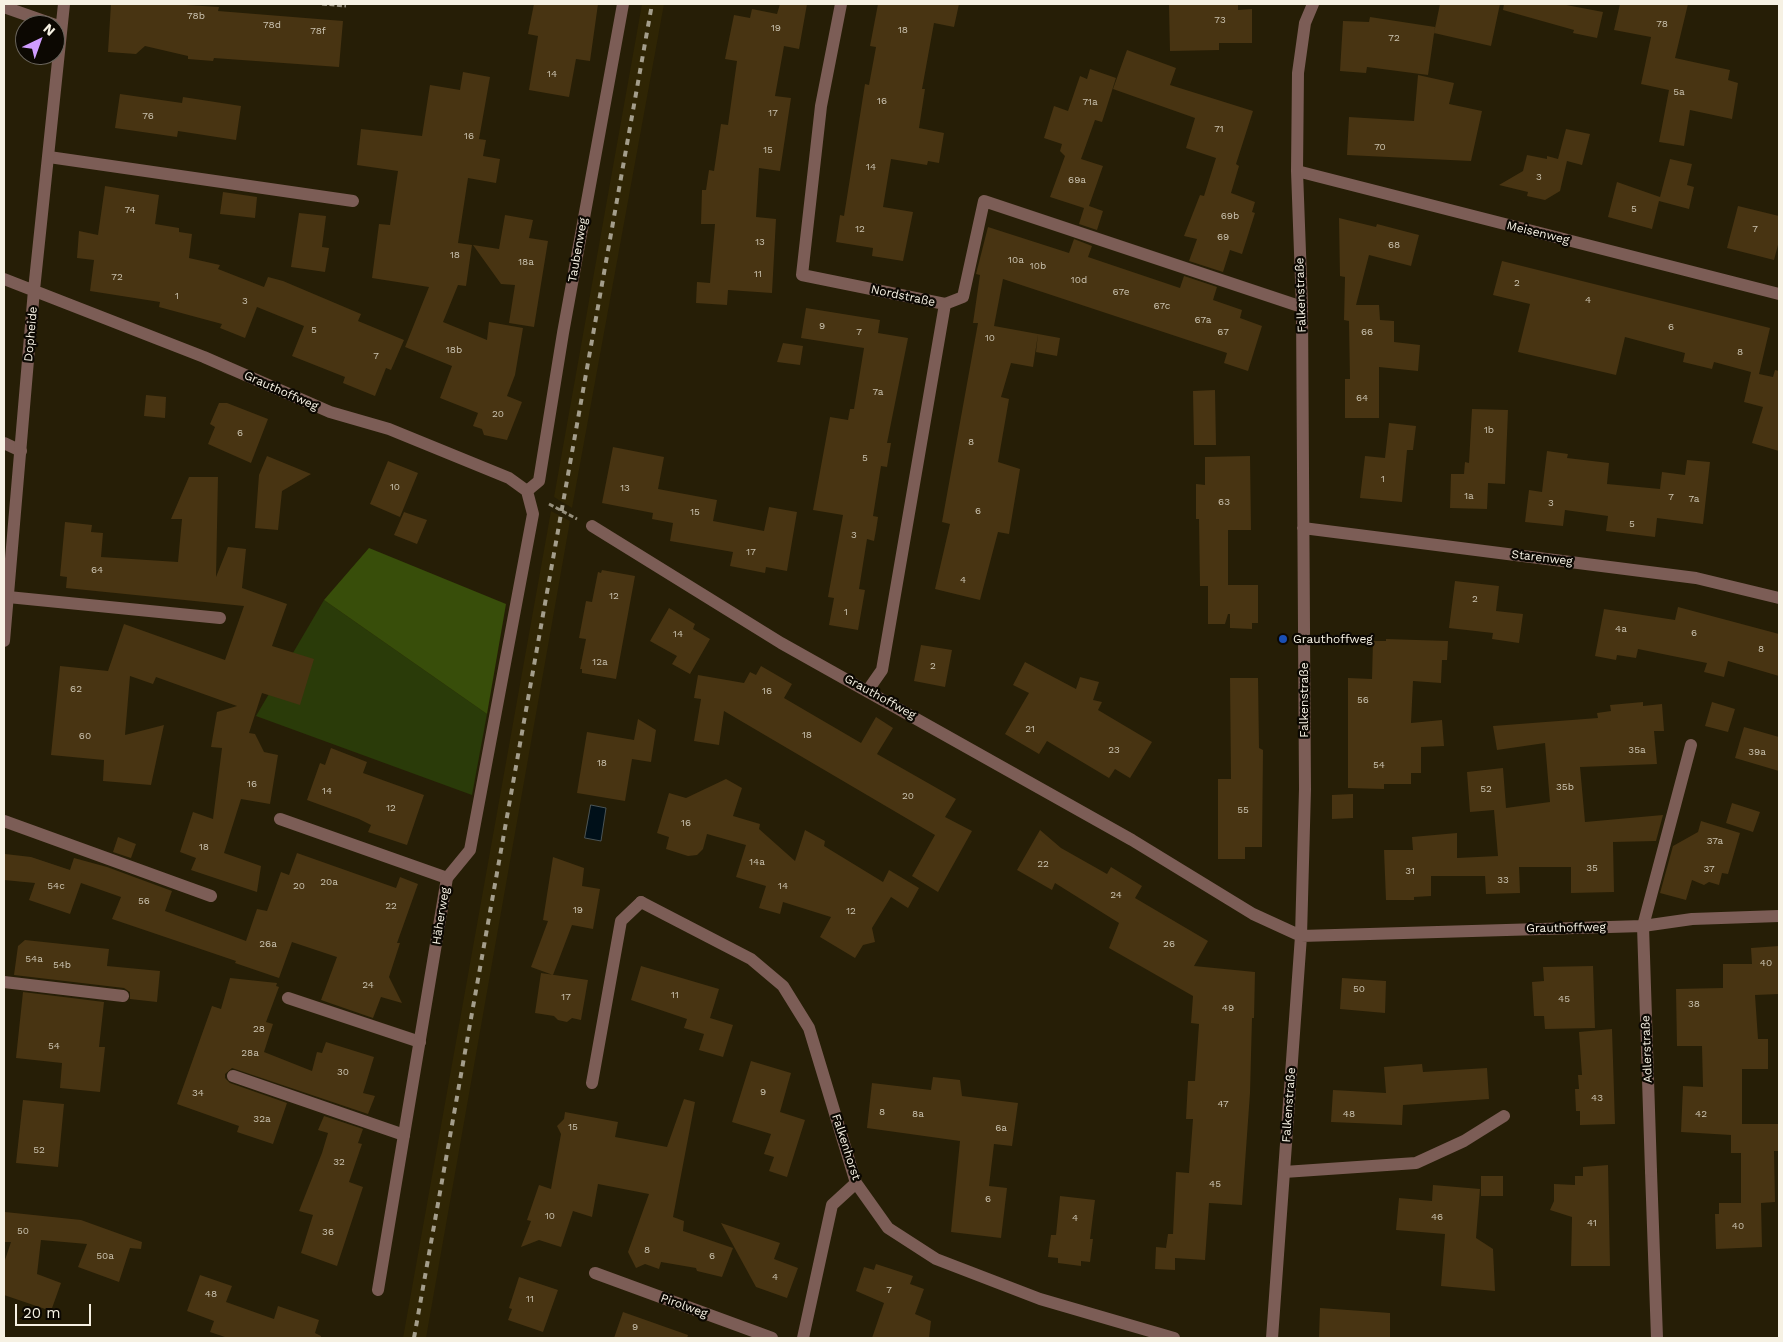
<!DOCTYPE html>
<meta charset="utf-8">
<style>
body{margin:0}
#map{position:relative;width:1783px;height:1342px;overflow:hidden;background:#261e06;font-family:"Work Sans",sans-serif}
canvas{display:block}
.frame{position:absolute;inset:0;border:5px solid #f6f1e3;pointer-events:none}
.north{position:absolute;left:15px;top:15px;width:50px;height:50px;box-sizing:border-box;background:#0c0802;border:1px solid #6a655c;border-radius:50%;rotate:42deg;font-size:14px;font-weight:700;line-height:20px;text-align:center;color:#f6f1e3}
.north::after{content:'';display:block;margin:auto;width:18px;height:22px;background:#d09dff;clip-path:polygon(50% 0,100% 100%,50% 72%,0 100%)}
.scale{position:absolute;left:15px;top:1304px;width:76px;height:22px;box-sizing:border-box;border:2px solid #f6f1e3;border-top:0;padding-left:6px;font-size:15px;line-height:18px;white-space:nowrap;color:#f6f1e3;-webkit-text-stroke:4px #0c0802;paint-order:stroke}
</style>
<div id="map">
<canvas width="1783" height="1342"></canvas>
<div class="frame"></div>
<div class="north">N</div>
<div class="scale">20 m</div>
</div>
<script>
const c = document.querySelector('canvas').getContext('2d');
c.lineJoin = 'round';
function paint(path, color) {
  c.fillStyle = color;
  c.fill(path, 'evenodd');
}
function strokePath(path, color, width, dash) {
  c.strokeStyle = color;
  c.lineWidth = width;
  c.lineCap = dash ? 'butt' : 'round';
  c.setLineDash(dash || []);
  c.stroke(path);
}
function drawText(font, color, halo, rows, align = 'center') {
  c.font = font + ' "Work Sans",sans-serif';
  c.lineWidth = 4.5;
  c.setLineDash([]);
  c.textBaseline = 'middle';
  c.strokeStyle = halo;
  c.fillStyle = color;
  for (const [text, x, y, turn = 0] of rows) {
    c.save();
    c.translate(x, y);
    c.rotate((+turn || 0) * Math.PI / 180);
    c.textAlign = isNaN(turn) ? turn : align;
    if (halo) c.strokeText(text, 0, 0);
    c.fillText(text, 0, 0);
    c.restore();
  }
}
paint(new Path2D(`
 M642 4H664L572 508 554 497Z
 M551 511 570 521 426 1338H403Z`), '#2f2504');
paint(new Path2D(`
 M324 600 487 714 472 795 256 716Z`), '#2a3b09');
paint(new Path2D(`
 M369 548 506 604 487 714 324 600Z`), '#384e0a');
const water = new Path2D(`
 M591 805 606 808 601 841 585 838Z`);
paint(water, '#001019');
strokePath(water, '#4a5456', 1);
paint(new Path2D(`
 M111 4H170L219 7 218 11 343 21 339 67 214 58 213 61 188 59V56L145 46 136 54 108 52Z
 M534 4H598L590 61 576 59 569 97 529 90 538 36 528 34Z
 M780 4H807L799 49 784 46 775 96 791 98 780 171 759 168 756 217 776 219 772 293 728 290 727 305 696 303 697 282 710 283 715 224H701L702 190H706L709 170 714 171 721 124 728 125 737 61 725 59 734 15 750 18 752 9 777 14Z
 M878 4H959L954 27 934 23 922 89H925L919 128 944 133 939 163 928 161 927 165 891 159 883 207 913 212 903 261 872 256 873 248 836 242 840 215 844 216 865 84 869 85 876 47 870 46Z
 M1188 4H1238V10L1252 9V43H1219V50L1170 51 1169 5Z
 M1440 4H1500L1491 46 1434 33Z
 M1504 4H1561L1603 12 1597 38 1573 33 1574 30 1503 10Z
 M1620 4H1688L1675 58 1730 70 1728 80 1738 83 1732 119 1690 110 1684 146 1659 142 1669 90 1641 84 1651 37 1614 30Z
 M1370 17 1435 27 1428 75 1367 67 1366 73 1340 71 1343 21 1369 22Z
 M1127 50 1176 68 1170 85 1253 111 1236 164 1239 166 1231 193 1255 202 1252 212 1255 213 1242 254 1230 250 1223 272 1189 261 1197 239 1184 236 1200 195 1204 196 1216 158 1186 148 1195 118 1113 89Z
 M1090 69 1116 78 1102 122 1095 120 1081 159 1103 166 1089 206 1103 211 1097 230 1079 224 1084 208 1050 197 1065 156 1060 151 1062 144 1044 138 1054 106 1068 111 1080 76 1087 79Z
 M463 72 490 77 479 139 486 140 483 156 500 159 496 183 468 178 458 243 472 245 466 286 458 285 443 322 487 340 489 322 523 328 515 375 507 396 522 402 507 440 484 435 482 429 473 426 478 413 440 398 452 366 405 347 429 287 372 278 379 224 390 225 398 171 357 165 361 129 422 136 430 85 460 90Z
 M1418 75 1454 83 1449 104 1482 111 1471 161 1347 155 1349 117 1414 121Z
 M120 94 182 103 183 97 241 106 236 140 178 131 177 137 115 128Z
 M1566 129 1590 134 1582 165 1567 161 1560 191 1545 200 1527 196 1528 192 1499 185 1523 171 1527 155 1547 159V156L1558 159Z
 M1670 159 1692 164 1687 185 1694 187 1689 209 1659 201 1652 229 1608 217 1617 182 1660 197Z
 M105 186 159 195 155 224 179 228V232L192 234 189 258 220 265 218 269 264 287 268 277 283 281 361 314 358 321 404 340 391 370 386 368 375 396 343 383 345 377 292 356 304 326 257 307 245 338 220 328 222 324 159 307 160 302 90 291 94 260 77 258 79 231 98 235Z
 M223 192 257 197 255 218 220 214Z
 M1738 206 1779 216V241L1774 260 1727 248Z
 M299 213 326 216 322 247 329 248 325 272 291 267Z
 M505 215 533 220 529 238 548 241 534 327 509 323 515 285 501 284 473 245 499 249Z
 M1339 218 1376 227 1377 224 1419 235 1411 266 1369 255 1356 305H1379L1380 320 1394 321V342L1420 345 1418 371 1379 367V418H1345V379H1350L1349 321 1344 320 1345 277 1340 276Z
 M988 227 1069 253 1074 239 1092 246 1088 257 1180 288 1184 276 1217 287 1213 300 1242 310 1240 318 1262 326 1248 371 1224 363 1227 353 1003 279 994 326 1038 334 1033 367 1011 363 1001 397 1009 399 998 462 1020 469 1009 534 998 532 980 600 935 589 950 524 942 522 978 323H973L980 275 976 274Z
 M1502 261 1770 328 1759 374 1773 377 1775 370 1779 371V451L1752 443 1763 407 1744 402 1751 372 1714 362 1712 369 1683 362 1685 353 1625 337 1616 375 1518 352 1530 304 1493 295Z
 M806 308 880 320 878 333 908 338 887 443H891L887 467 881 466 873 516 878 517 876 530 874 541 867 539 859 589 865 590 858 630 829 625 834 598 828 597 843 515 813 510 830 417 848 420 850 409H854L864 348 801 338Z
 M1038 334 1060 338 1057 356 1036 352Z
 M783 343 803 346 800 365 777 362Z
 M1215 390 1216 445H1194L1193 391Z
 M146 395 166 397 165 418 144 416Z
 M219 403H227L268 419 251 463 208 444 215 427 210 424Z
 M1472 409 1508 410 1505 484 1488 483 1487 509 1450 508 1451 474H1464L1465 462 1469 463Z
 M1389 423 1416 426 1413 450H1407L1402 502 1360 498 1365 456 1385 458Z
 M613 447 664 457 658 489 717 500 713 521 764 531 769 507 797 512 787 571 766 567 765 573 730 566 733 552 670 541 673 523 652 519 653 513 602 503Z
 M1547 451 1568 454 1567 458 1609 463 1607 484 1660 489 1662 472 1685 475 1687 460 1710 462 1703 524 1657 518 1655 537 1606 531 1608 516 1565 510 1563 526 1525 522 1529 490 1542 492Z
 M267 456 311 474 282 491 278 530 255 528 259 475Z
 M1250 456 1251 530H1228V585H1258V623H1252V629L1230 628V614H1228L1225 624H1208V586H1200L1199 519H1196V484L1205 485V457Z
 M388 461 418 473 400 517 370 504Z
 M189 477H218L216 577 228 547 246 549 242 588 287 604 272 646 314 659 300 705 262 693 249 733 255 734 264 752 278 755 270 804 241 799 224 853 261 866 257 892 191 870 196 858 180 852 193 812 213 819 222 748 211 747 217 712 237 706 156 677 153 684 130 676 125 735 164 725 151 785 103 781 104 760 51 755 60 666 108 671 124 624 225 660 244 606 66 588 67 577 60 576 65 522 92 525 91 532 103 533 101 557 178 562 182 519H171Z
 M404 512 427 520 417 544 394 535Z
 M602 570 635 576 616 679 582 673V669H580L586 639 579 638 586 601 592 602 598 572 601 573Z
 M1455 581 1499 586 1496 611 1523 614 1519 643 1492 639 1493 633 1449 628Z
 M1678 607 1779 634V676L1728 661 1724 677 1704 672 1707 663 1638 649 1636 658 1617 655 1616 660 1595 656 1604 609 1675 620Z
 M669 608 695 624 693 629 710 639 690 674 672 664 677 656 650 641Z
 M1386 639 1448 641 1447 660H1442L1441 683 1413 681 1411 723 1442 720 1444 746 1421 747V773H1411V784H1384V789L1348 788V678L1372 679 1373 641H1386Z
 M921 645 952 650 945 687 914 681Z
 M1025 662 1076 689 1080 677 1099 682 1093 700 1102 702 1098 710 1152 742 1130 778 1115 769 1109 778 1047 741 1039 754 1005 734 1029 693 1013 685Z
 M761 666 792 684 784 698 861 743 876 717 893 728 877 754 956 799 945 817 972 831 938 892 912 876 935 835 724 711 719 745 694 741 701 699 694 698 698 675 744 683 750 672 756 675Z
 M1230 678H1258L1259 748 1263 750 1262 847H1245V859H1218V779H1231Z
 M1643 702V706L1662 704 1664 731H1654L1657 764 1580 767 1585 822 1663 815 1656 841 1613 842 1614 892 1571 893V867H1519L1520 893 1486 894 1485 876H1431V896L1414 897V900H1386L1384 850H1413L1412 837 1457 833V858L1498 856 1494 810 1470 812 1467 772 1503 768 1506 808 1550 802 1545 743 1497 750 1493 726 1598 718 1597 713 1611 711 1610 705Z
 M1712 702 1735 709 1728 732 1705 726Z
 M638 719 656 730 651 762 632 759 625 801 577 793 587 732 634 740Z
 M1744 727 1779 737V771L1735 758Z
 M331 748 367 762 363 773 424 795 407 845 368 832 371 825 359 819 307 800 320 763 325 765Z
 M726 779 742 788 733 816 760 824 759 829 795 861 805 830 825 841 824 846 883 882 889 870 919 888 908 908 891 897 872 928 875 942 863 945 855 958 820 937 831 917 783 902 780 914 759 908 766 886 736 877 746 845 707 834 703 849 697 855 688 856 666 849 669 837 657 833 669 793 686 798Z
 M1353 794V818L1332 819V795Z
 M1732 803 1760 812 1753 832 1726 823Z
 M1701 821 1740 833 1728 874 1722 873 1719 885 1709 882 1704 885 1692 880 1686 900 1660 893 1673 846 1698 832Z
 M1040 830 1061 848 1107 874 1111 867 1142 886 1135 898 1208 941 1194 966 1255 972 1254 1018H1252L1250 1093 1242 1205 1209 1203 1205 1260 1175 1258V1270L1155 1269 1156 1247 1166 1248 1168 1234H1173L1176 1172 1189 1173 1193 1119H1186L1188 1081H1195L1199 1024 1191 1023 1193 996 1109 948 1119 923 1055 883 1052 890 1017 870Z
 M118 837 136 844 131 858 113 852Z
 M297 853 396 888 400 877 418 884 397 943H400L389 977 402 1003 381 997 373 1018 321 1000 337 957 292 942 279 978 235 963 236 961 112 919 121 897 81 883 70 914 29 900 35 883 4 880 5 854 31 857 70 870 74 858 107 867 172 891 165 911 246 941 257 909 267 911 281 872 289 875Z
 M553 857 584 868 582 886 600 889 593 929 572 925 553 975 531 967 548 921 543 920Z
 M25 940 109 949 107 966 160 971 157 1002 130 999V992L124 988 14 975 18 946Z
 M1779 946V994L1755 995 1758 1039H1768V1069H1742V1124H1779V1151H1774L1775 1202 1761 1203 1762 1247 1716 1249 1715 1214H1719V1203H1741V1153H1731V1135L1681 1132 1683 1086 1703 1087 1702 1046H1677L1676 989 1723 988V964H1752L1751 948Z
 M641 966 719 989 710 1018 733 1025 723 1057 699 1050 704 1034 684 1028 687 1019 631 1000Z
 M1593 966 1595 1028 1545 1029 1544 1016H1534L1532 982 1544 981 1543 967Z
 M541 973 588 980 581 1020 572 1018 567 1022 558 1020 554 1016 535 1013Z
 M230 978 277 983 276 986 279 987 266 1022 273 1024 264 1052 312 1071 317 1052 322 1053 326 1042 374 1057 363 1093 375 1096 368 1114 232 1068 225 1074V1078L230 1083 287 1103 273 1144 237 1132 239 1126 177 1104 212 1006 221 1009Z
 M1342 978 1386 981 1385 1013 1340 1009Z
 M23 992 104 1002 99 1047H105L100 1092 60 1088 62 1063 16 1058Z
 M1612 1029 1615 1124 1580 1125V1111H1576L1575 1089H1579L1578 1075H1582L1579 1032Z
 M751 1061 791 1073 780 1112 805 1120 787 1177 769 1171 774 1157 764 1154 771 1134 732 1122Z
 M1422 1064 1423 1072 1487 1068 1489 1099 1403 1105 1402 1125 1331 1122 1333 1090 1386 1093 1384 1067Z
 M933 1077 960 1080 962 1096 1018 1103 1012 1146 994 1144 989 1186 1007 1188 1001 1238 951 1232 960 1141 867 1128 872 1083 931 1090Z
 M684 1099 695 1102 673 1217 684 1221 683 1231 733 1248 722 1277 697 1271 696 1268 661 1262 659 1269 645 1264 636 1268 628 1252 649 1194 598 1184 592 1217 573 1211 561 1247 539 1240 521 1247 531 1221 527 1220 539 1185 551 1189 561 1134 557 1126 564 1119 565 1112 618 1122 615 1137 667 1147Z
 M23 1100 64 1104 58 1167 16 1163Z
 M324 1116 363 1129 358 1143 362 1144 349 1182 363 1187 337 1266 301 1253 313 1215 299 1211 322 1153 328 1133 318 1130Z
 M1608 1165 1610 1266H1571L1572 1217 1550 1210 1554 1201V1184L1575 1185V1176H1583V1167Z
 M1481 1176H1503V1196H1481Z
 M1433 1185 1480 1189 1476 1238 1493 1249 1495 1291 1441 1286 1445 1234 1396 1230 1399 1198 1432 1201Z
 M1060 1196 1095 1200 1090 1239H1093L1090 1262 1081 1261V1266L1058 1263V1258L1048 1257 1051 1235H1056Z
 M5 1212 81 1220 142 1242 141 1249 130 1248 119 1282 78 1267 87 1244 41 1240 37 1274 61 1283 51 1311 4 1295V1263L11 1242H4Z
 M721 1223 780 1243 774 1259 798 1268 787 1298 756 1287Z
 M876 1264 913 1276 910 1284 924 1289 915 1314 931 1321 929 1338H872L884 1303 856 1291 864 1267 874 1270Z
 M200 1275 232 1286 226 1302 274 1319 278 1306 319 1320 315 1333 321 1336V1338H228L210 1332 214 1321 187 1311Z
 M519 1277 558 1290 543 1332 508 1320 512 1309 509 1308Z
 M1320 1308 1390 1313V1338H1319Z
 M623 1312 688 1335 687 1338H614Z`), '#483412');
strokePath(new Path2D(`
 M322 4 346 6
 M549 504 577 519`), '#958e7c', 3, [5, 2.5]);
strokePath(new Path2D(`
 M49 157 353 201
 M945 304 963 297 984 201 1302 307
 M4 443 21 451
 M8 597 220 618
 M280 819 447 878
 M4 821 211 896
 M1643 926 1691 745
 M4 982 123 996
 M288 998 420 1042
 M233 1076 404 1135
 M592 1083 621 921 641 902
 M1651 1171 1657 1338
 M1284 1172 1416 1163 1464 1141 1504 1116`), '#7c5d56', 12);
strokePath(new Path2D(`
 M841 4 821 106 802 275 945 304 882 670 868 690
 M4 7 61 27
 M1297 171 1779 294
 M4 279 204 357 330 412 389 429 509 478 527 491
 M527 491 539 481 563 333 623 4
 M592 526 781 643 1132 840 1253 914 1301 936 1643 926 1692 919 1779 916
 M1303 528 1696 578 1779 598
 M4 641 34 290 64 4
 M641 902 751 959 783 986 809 1028 856 1183 888 1228 936 1259 1040 1299 1174 1338
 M1643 926 1651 1171
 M595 1273 772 1338
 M378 1290 447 878 470 850 533 514 527 491
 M803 1338 832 1205 856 1183
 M1272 1338 1301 936 1305 789 1302 307 1297 171 1298 73 1305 23 1313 4`), '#7c5d56', 12);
strokePath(new Path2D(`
 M414 1338 652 4`), '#a49e8c', 4, [6, 6]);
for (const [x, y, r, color] of [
 [1283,639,5,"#1a4fb4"]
]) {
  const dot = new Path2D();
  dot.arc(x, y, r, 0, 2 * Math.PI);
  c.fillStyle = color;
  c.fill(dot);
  strokePath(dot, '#0c0802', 2);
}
drawText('10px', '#cac2af', null, [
 ["78b",196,16],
 ["73",1220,20],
 ["78",1662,24],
 ["78d",272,25],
 ["19",776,28],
 ["18",903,30],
 ["78f",318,31],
 ["72",1394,38],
 ["14",552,74],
 ["5a",1679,92],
 ["16",882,101],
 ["71a",1090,102],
 ["17",773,113],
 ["76",148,116],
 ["71",1219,129],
 ["16",469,136],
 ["70",1380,147],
 ["15",768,150],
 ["14",871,167],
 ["3",1539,177],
 ["69a",1077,180],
 ["5",1634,209],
 ["74",130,210],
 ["69b",1230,216],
 ["12",860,229],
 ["7",1755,229],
 ["69",1223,237],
 ["13",760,242],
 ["68",1394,245],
 ["18",455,255],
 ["10a",1016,260],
 ["18a",526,262],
 ["10b",1038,266],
 ["11",758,274],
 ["72",117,277],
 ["10d",1079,280],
 ["2",1517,283],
 ["67e",1121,292],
 ["1",177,296],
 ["4",1588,300],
 ["3",245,301],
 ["67c",1162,306],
 ["67a",1203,320],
 ["9",822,326],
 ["6",1671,327],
 ["5",314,330],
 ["7",859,332],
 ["67",1223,332],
 ["66",1367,332],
 ["10",990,338],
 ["18b",454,350],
 ["8",1740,352],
 ["7",376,356],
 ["7a",878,392],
 ["64",1362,398],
 ["20",498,414],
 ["1b",1489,430],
 ["6",240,433],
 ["8",971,442],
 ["5",865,458],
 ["1",1383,479],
 ["10",395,487],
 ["13",625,488],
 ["1a",1469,496],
 ["7",1671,497],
 ["7a",1694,499],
 ["63",1224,502],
 ["3",1551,503],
 ["6",978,511],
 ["15",695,512],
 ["5",1632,524],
 ["3",854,535],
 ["17",751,552],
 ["64",97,570],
 ["4",963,580],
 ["12",614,596],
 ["2",1475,599],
 ["1",846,612],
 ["4a",1621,629],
 ["6",1694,633],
 ["14",678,634],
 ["8",1761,649],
 ["12a",600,662],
 ["2",933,666],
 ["62",76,689],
 ["16",767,691],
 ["56",1363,700],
 ["21",1030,729],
 ["18",807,735],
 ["60",85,736],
 ["23",1114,750],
 ["35a",1637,750],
 ["39a",1757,752],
 ["18",602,763],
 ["54",1379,765],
 ["16",252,784],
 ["35b",1565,787],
 ["52",1486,789],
 ["14",327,791],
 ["20",908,796],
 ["12",391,808],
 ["55",1243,810],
 ["16",686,823],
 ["37a",1715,841],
 ["18",204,847],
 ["14a",757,862],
 ["22",1043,864],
 ["35",1592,868],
 ["37",1709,869],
 ["31",1410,871],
 ["33",1503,880],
 ["20a",329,882],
 ["54c",56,886],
 ["20",299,886],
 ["14",783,886],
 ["24",1116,895],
 ["56",144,901],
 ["22",391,906],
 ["19",578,910],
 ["12",851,911],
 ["26a",268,944],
 ["26",1169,944],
 ["54a",34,959],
 ["40",1766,963],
 ["54b",62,965],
 ["24",368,985],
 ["50",1359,989],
 ["11",675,995],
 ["17",566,997],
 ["45",1564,999],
 ["38",1694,1004],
 ["49",1228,1008],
 ["28",259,1029],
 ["54",54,1046],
 ["28a",250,1053],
 ["30",343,1072],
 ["9",763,1092],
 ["34",198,1093],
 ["43",1597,1098],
 ["47",1223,1104],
 ["8",882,1112],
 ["8a",918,1114],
 ["48",1349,1114],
 ["42",1701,1114],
 ["32a",262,1119],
 ["15",573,1127],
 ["6a",1001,1128],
 ["52",39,1150],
 ["32",339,1162],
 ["45",1215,1184],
 ["6",988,1199],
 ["10",550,1216],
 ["46",1437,1217],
 ["4",1075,1218],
 ["41",1592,1223],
 ["40",1738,1226],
 ["50",23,1231],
 ["36",328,1232],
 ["8",647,1250],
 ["50a",105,1256],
 ["6",712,1256],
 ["4",775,1277],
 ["7",889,1290],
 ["48",211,1294],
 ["11",530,1299],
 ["9",635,1327]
]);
drawText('12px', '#f6f1e3', '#0c0802', [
 ["Meisenweg",1538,233,14],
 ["Taubenweg",578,250,-80],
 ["Falkenstraße",1301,295,-92],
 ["Nordstraße",903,296,12],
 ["Dopheide",31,334,-85],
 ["Grauthoffweg",281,391,24],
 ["Starenweg",1542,558,7],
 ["Grauthoffweg",880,697,29],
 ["Falkenstraße",1304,700,-90],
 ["Häherweg",441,916,-81],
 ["Grauthoffweg",1566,928,-1],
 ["Adlerstraße",1647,1049,-92],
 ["Falkenstraße",1289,1105,-86],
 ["Falkenhorst",846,1147,72],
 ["Pirolweg",684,1306,20]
]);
drawText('12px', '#f6f1e3', '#0c0802', [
 ["Grauthoffweg",1293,639]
], 'left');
</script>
